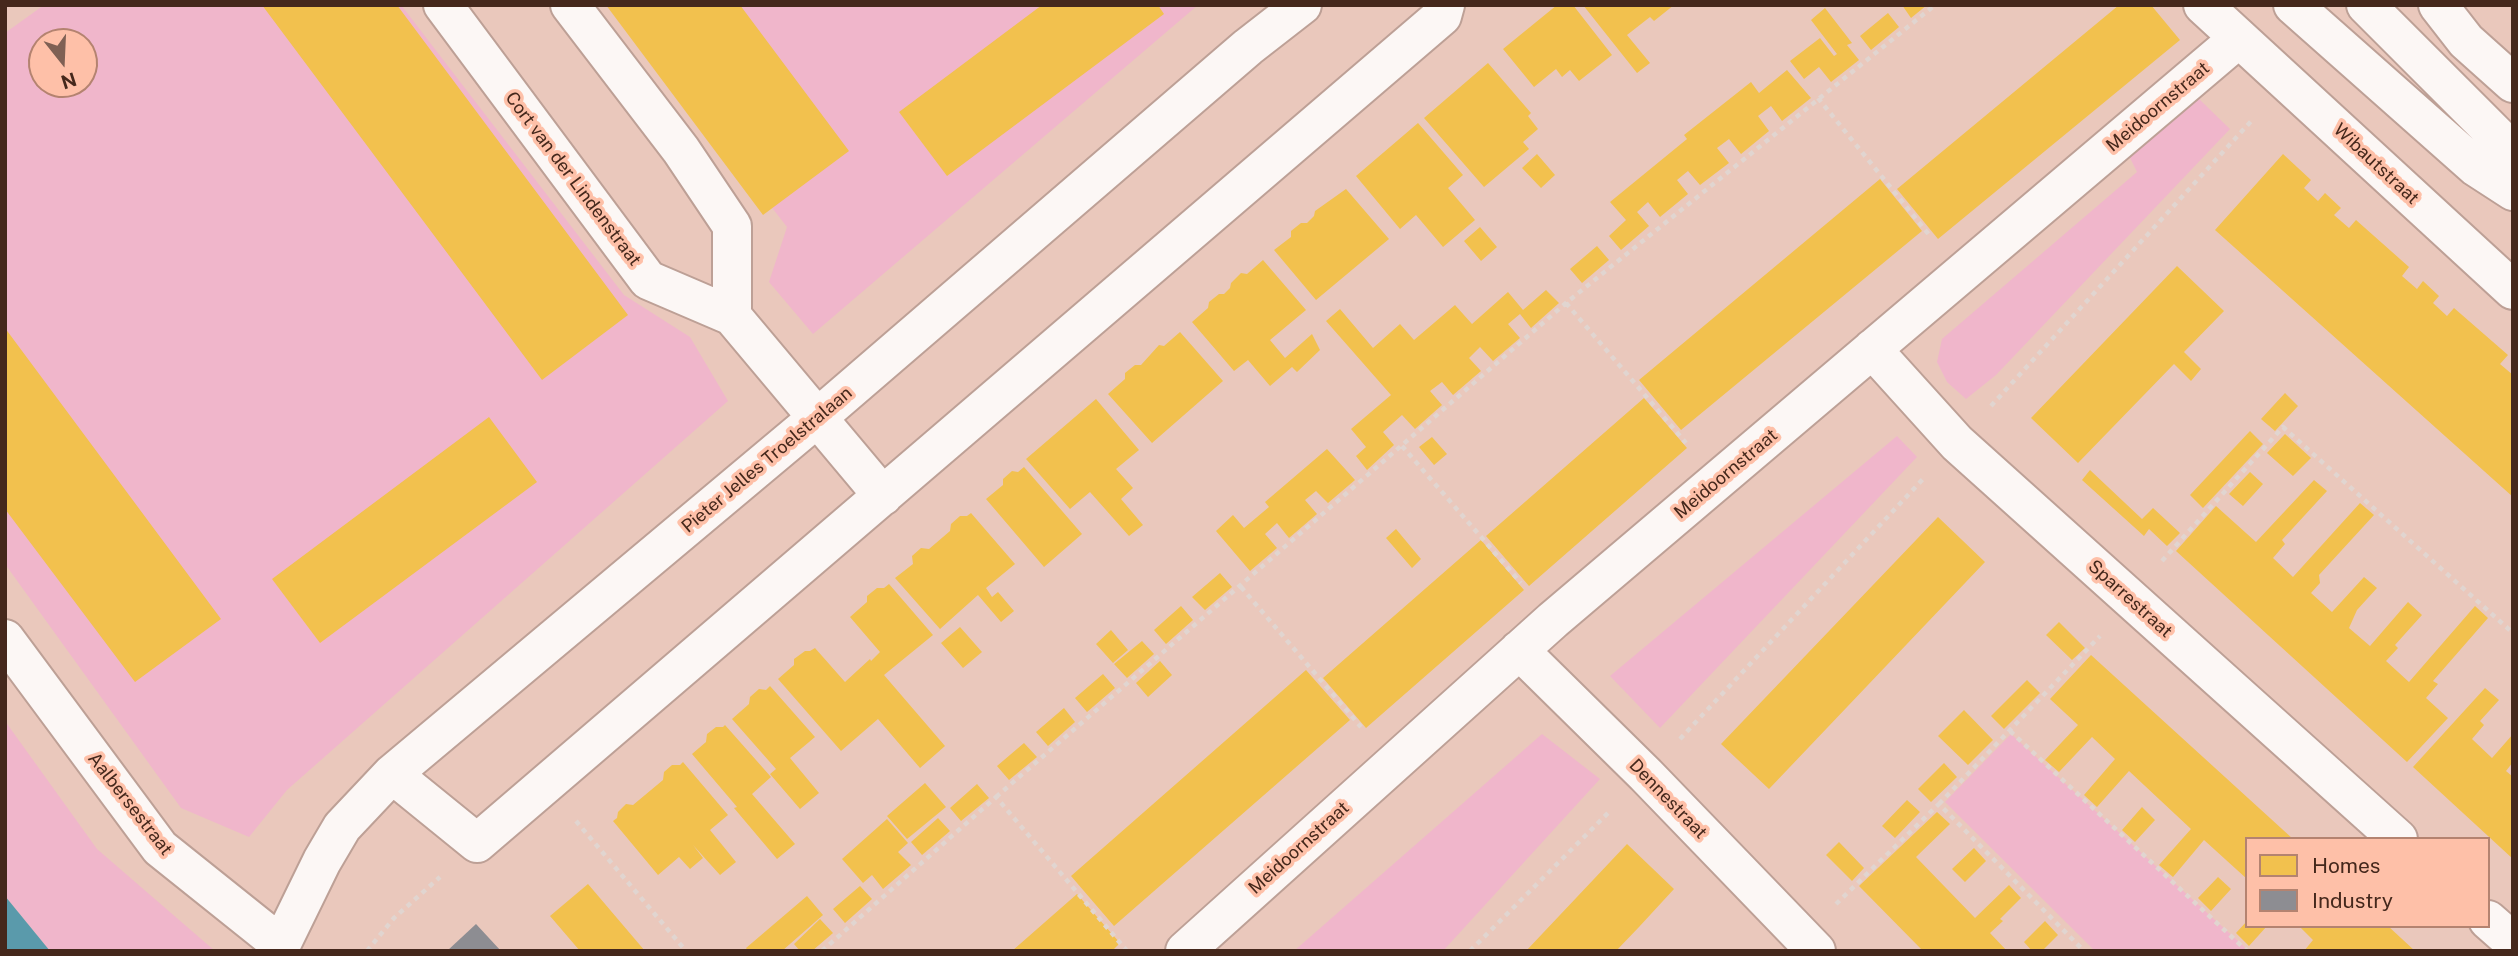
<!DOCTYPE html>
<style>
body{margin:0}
#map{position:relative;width:2518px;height:956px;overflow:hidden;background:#eac8bc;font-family:"Public Sans",sans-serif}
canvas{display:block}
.frame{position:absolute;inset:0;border:7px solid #45281c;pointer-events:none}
.legend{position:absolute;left:2245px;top:837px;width:245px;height:91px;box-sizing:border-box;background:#fec0a8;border:2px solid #b48370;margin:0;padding:9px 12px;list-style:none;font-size:21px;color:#45281c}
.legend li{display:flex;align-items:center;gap:14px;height:35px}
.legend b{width:35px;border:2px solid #b48370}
.north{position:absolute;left:28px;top:28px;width:70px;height:70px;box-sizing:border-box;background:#fec0a8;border:2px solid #b48370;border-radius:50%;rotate:162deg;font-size:19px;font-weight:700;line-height:28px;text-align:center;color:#45281c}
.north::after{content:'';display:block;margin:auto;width:24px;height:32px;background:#7f6054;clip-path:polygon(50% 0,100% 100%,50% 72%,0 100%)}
</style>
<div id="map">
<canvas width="2518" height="956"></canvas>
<div class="frame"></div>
<ul class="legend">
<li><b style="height:19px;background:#f2c14e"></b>Homes</li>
<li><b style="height:19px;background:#8d8d92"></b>Industry</li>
</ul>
<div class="north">N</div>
</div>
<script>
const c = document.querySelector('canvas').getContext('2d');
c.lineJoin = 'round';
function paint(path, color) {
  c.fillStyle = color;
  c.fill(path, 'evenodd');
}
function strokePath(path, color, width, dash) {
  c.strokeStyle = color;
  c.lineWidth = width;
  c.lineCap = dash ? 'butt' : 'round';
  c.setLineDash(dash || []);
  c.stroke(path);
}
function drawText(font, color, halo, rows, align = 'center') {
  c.font = font + ' "Public Sans",sans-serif';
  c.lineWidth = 7;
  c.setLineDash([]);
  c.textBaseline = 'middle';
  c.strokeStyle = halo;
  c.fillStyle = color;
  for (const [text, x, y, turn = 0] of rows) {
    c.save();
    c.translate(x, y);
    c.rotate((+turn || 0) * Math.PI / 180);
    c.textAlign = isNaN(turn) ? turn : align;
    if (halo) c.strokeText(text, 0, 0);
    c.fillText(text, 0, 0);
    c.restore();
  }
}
paint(new Path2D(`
 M44 5H401L624 295 690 337 728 401 287 790 249 837 181 808 5 564V33ZM42 42H84V84H42Z
 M615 5H1198L813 334 769 282 787 227Z
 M2198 98 2230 129 1996 375 1966 399 1947 382 1937 362 1942 339 2137 172 2129 156Z
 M1897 436 1917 457 1660 728 1610 676Z
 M5 721 97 849 215 951H50L5 896Z
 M1542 734 1600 779 1443 951H1294Z
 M2011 734 2249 951H2095L1945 802Z`), '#f0b6cb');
paint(new Path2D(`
 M5 896 50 951H5Z`), '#5a9aab');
paint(new Path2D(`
 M262 5H397L628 315 542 380Z
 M606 5H740L849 151 763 215Z
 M1042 5H1158L1164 14 947 176 899 112Z
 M1557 5H1573L1612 55 1579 81 1570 70 1562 77 1556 69 1534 87 1503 49Z
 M1583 5H1674L1654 21 1650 17 1627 35 1650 63 1637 73Z
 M1902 5H1927L1911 18Z
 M2119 5H2151L2180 40 1938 239 1897 189Z
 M1825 8 1852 43 1847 45 1859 60 1831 82 1819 67 1804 79 1790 61 1820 38 1834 56 1837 54 1811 20Z
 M1888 13 1899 27 1871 50 1860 36Z
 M1488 63 1531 113 1528 116 1538 129 1523 142 1529 149 1484 187 1424 118Z
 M1787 70 1811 98 1782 121 1771 106 1758 116 1769 131 1741 154 1729 139 1717 148 1729 163 1700 185 1688 171 1677 180 1688 194 1660 217 1648 202 1637 212 1649 226 1621 250 1609 236 1626 220 1610 202 1687 139 1684 135 1751 82 1759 93Z
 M1418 123 1463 175 1448 188 1475 220 1443 247 1416 215 1400 229 1356 176Z
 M1537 154 1555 175 1541 188 1522 168Z
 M2283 154 2311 180 2304 188 2318 201 2325 193 2341 208 2334 215 2349 228 2356 220 2409 267 2402 276 2417 289 2423 281 2439 296 2433 303 2447 316 2454 308 2508 355 2500 364 2513 375V497L2215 230Z
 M1880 179 1922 231 1681 430 1639 380Z
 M1346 189 1389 239 1316 300 1274 250 1291 237V231L1301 223H1307L1314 216 1315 211Z
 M1480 227 1497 247 1481 261 1464 241Z
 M1597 246 1609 260 1582 283 1570 269Z
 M1263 260 1306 310 1270 340 1285 358 1312 334 1320 350 1297 372 1292 367 1270 386 1248 360 1234 371 1192 322 1208 308 1209 302 1219 294H1224L1230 288 1231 283 1241 273 1247 274Z
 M2177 266 2224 311 2184 352 2201 369 2191 381 2174 364 2078 463 2031 418Z
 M1546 290 1559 303 1531 328 1520 314 1508 324 1520 338 1493 361 1480 347 1469 358 1481 371 1453 395 1442 382 1430 391 1442 405 1415 429 1402 415 1383 432 1394 445 1367 470 1356 456 1366 447 1351 429 1391 395 1326 321 1340 309 1373 348 1400 324 1414 340 1455 305 1472 324 1508 292 1523 310Z
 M5 328 221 619 135 682 5 509Z
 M1180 332 1223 381 1152 443 1108 394 1125 379V373L1135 365H1141L1159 345 1164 346Z
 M2285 393 2298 406 2275 431 2261 419Z
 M1644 398 1687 448 1529 586 1486 536Z
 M1096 399 1139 450 1116 469 1133 488 1121 499 1143 525 1129 536 1090 492 1070 509 1026 459Z
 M489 417 537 482 320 643 272 579Z
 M2250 431 2263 444 2203 508 2190 495Z
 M2285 434 2311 458 2293 476 2267 453Z
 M1432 437 1447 454 1434 465 1419 447Z
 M1327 449 1355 480 1328 503 1316 491 1305 500 1317 514 1289 538 1277 523 1265 534 1277 548 1250 571 1216 531 1233 515 1244 528 1269 507 1265 502Z
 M1024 467 1082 534 1044 567 986 499 1003 485V479L1012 471 1018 472Z
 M2090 470 2142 519 2153 508 2180 533 2167 546 2149 529 2144 536 2082 480Z
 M2250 472 2263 484 2243 506 2229 494Z
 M2314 480 2327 491 2282 540 2285 544 2273 558 2293 577 2360 503 2374 515 2319 575 2320 583 2311 593 2332 612 2364 577 2377 588 2357 610 2349 628 2370 646 2408 602 2422 615 2395 645 2398 648 2386 661 2409 682 2475 606 2488 618 2433 681 2438 684 2426 698 2448 718 2407 762 2176 551 2216 506 2256 542Z
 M971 513 1015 564 986 588 992 597 998 592 1014 611 1001 622 978 595 940 629 895 578 913 564 912 556 921 548 929 549 950 531 951 524 960 516H967Z
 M1938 517 1985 562 1769 789 1721 744Z
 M1396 529 1421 559 1412 568 1386 538Z
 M1481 540 1524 590 1366 728 1323 678Z
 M1220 573 1232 587 1205 610 1192 597Z
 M889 584 933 635 884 675 945 746 920 768 878 719 841 751 778 679 794 665V659L805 651H810L815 648 845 682 870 659 871 661 880 652 850 617 867 602V596L877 588H884Z
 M1181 606 1193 620 1166 644 1154 630Z
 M2059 622 2085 648 2072 660 2046 635Z
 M960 627 982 652 963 668 941 643Z
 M1111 630 1128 650 1113 663 1096 644Z
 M1142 641 1154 654 1127 678 1114 664Z
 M2091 655 2293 839H2247V879L2204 840 2173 877 2159 865 2191 829 2129 771 2097 807 2084 795 2115 759 2092 737 2059 772 2045 760 2078 725 2050 699Z
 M1160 661 1172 675 1148 697 1136 683Z
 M1306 670 1350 720 1114 926 1071 876Z
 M1103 674 1115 688 1087 712 1075 698Z
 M2027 680 2040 693 2004 729 1991 716Z
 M770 686 815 737 790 758 819 793 800 809 770 774 776 769 732 719 749 704 750 697 759 689 766 690Z
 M2485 688 2499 700 2480 721 2484 725 2472 739 2492 758 2513 734V762L2506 771 2513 777V859L2413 767Z
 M1064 708 1075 722 1048 746 1036 732Z
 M1964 710 1993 740 1968 765 1938 736Z
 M725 725 771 777 752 794 795 844 777 859 734 808 737 807 692 754 706 742 707 734 716 727H723Z
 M1024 743 1037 757 1009 780 997 766Z
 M683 762 728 815 710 830 736 862 720 875 693 845 703 858 690 869 679 857 658 875 613 821 617 818 618 812 626 804 633 805 663 780 664 772 672 765H680Z
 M1944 763 1957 777 1931 802 1918 789Z
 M925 783 946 807 907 839 887 816Z
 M977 784 989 798 961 821 950 808Z
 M1907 800 1920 812 1895 838 1882 826Z
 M2142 807 2155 820 2135 842 2122 830Z
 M1937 812 1950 824 1916 857 1975 918 2009 885 2021 898 2000 919 2003 921 1990 933 2007 951H1923L1859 886Z
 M938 818 950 831 922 855 911 842Z
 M887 819 908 843 898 852 911 865 883 889 872 875 863 883 842 859Z
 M1839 842 1864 868 1852 881 1826 855Z
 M1627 844 1674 889 1639 927 1616 951H1526Z
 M1974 848 1986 861 1965 882 1952 869Z
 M2218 877 2231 889 2211 911 2198 898Z
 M588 884 645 951H580L550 916Z
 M860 886 872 899 845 923 833 909Z
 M1077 894 1120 943 1112 951H1012Z
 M807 896 823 915 782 951H748L746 948Z
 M820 919 833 933 812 951H800L794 944Z
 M2045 921 2058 935 2042 951H2032L2024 942Z
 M2247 921V926H2267L2249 946 2236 933Z
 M2299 926H2388L2415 951H2304L2313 940Z`), '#f2c14e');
paint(new Path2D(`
 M476 924 501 951H447Z`), '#8d8d92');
const minor = new Path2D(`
 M443 5 648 280 732 316 883 496
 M570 5 681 150 732 226V316
 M2203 5 2513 290
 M2438 5 2466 41 2513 83
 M1872 349 1957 443 2398 839
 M5 639 160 848 280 944
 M1519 650 1646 775 1816 951
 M392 774 477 843 1442 16 1445 5
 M2488 920 2513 942
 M278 951 322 861 342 827 392 774 817 418 1248 47 1302 5
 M1185 951 1553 620 2238 39`);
const major = new Path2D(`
 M2293 5 2476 167 2513 191
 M2366 5 2502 141 2513 154`);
strokePath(minor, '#bda096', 42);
strokePath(major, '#bda096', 42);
strokePath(new Path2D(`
 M1818 98 1930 236
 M1566 303 1686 443
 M1991 406 2254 118
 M1402 446 1521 583
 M2162 561 2283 427 2513 633
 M1241 587 1361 727
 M2010 731 2247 951
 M1680 739 1923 479
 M996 797 1566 303 1935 5
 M1939 804 2100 636
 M576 821 686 951
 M1836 904 1939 804 2084 951
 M367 951 394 918 440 877
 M822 951 996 797 1127 951
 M1470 951 1611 810`), '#e1d5d0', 4.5, [5, 5]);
strokePath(minor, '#fcf7f5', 38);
strokePath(major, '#fcf7f5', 38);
drawText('18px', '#45281c', '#fec0a8', [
 ["Meidoornstraat",2158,107,-40],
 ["Wibautstraat",2376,164,43],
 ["Cort van der Lindenstraat",573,179,53],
 ["Pieter Jelles Troelstralaan",767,460,-40],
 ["Meidoornstraat",1726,474,-40],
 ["Sparrestraat",2130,599,42],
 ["Dennestraat",1668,799,46],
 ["Aalbersestraat",130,804,52],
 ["Meidoornstraat",1299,848,-42]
]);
</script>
